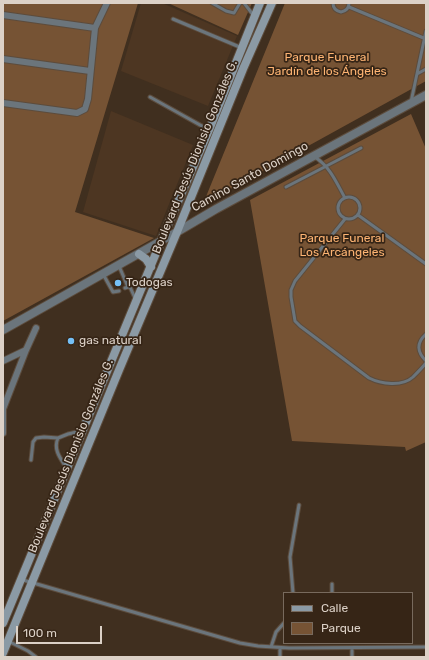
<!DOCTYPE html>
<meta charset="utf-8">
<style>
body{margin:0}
#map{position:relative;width:429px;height:660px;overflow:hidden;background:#402f1f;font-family:Rubik,sans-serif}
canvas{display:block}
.frame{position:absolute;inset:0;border:4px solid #dcd1c7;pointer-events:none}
.legend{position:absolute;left:283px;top:592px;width:130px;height:52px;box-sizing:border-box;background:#362516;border:1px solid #786a5d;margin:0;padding:5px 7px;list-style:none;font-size:12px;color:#dcd1c7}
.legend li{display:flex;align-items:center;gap:8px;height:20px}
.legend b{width:20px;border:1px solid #786a5d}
.scale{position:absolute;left:16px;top:626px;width:86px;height:18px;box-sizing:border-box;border:2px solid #dcd1c7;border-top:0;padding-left:5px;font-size:12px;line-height:14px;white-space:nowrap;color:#dcd1c7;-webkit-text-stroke:3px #362516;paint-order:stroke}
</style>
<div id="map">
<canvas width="429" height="660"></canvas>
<div class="frame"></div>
<ul class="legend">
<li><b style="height:5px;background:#8b9aa5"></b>Calle</li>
<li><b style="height:11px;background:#765334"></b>Parque</li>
</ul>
<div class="scale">100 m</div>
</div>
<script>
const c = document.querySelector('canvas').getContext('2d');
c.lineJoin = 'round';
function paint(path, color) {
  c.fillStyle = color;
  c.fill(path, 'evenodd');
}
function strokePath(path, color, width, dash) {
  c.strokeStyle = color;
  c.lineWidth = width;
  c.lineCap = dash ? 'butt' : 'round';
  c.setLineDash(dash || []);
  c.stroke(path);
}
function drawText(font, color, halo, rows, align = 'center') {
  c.font = font + ' Rubik,sans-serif';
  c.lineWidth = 3.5;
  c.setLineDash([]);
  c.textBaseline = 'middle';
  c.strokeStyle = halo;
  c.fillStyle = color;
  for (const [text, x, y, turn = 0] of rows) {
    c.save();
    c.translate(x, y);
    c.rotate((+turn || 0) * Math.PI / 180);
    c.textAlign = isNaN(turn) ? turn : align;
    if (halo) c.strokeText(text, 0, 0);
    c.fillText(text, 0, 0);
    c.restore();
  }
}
paint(new Path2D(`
 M141 3H162L237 36 208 106 121 71Z
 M111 111 193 145 156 236 83 212Z`), '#4d3622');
paint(new Path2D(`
 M3 3H138L75 212 154 238 3 321Z
 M168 3H252L238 35Z
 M285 3H426V81L203 204Z
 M411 114 426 149V442L406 451 405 447 292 441 250 200Z`), '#765334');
const service = new Path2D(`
 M212 3 226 11 234 13 240 3
 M244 3 254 16
 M333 3C333 8 336 11 341 12 346 11 349 8 349 3
 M349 7 426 39
 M173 19 242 48
 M417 74 426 69
 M150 97 209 130
 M411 102 426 31
 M315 157C331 168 336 182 345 198
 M286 187 361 148
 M338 208a11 11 0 1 1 22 0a11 11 0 1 1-22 0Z
 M358 215 426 264
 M345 219 295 281 291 290V297L295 321 300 326 369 378C381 384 402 387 413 377 417 373 422 368 426 363
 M119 266 128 287
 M103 274 113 292 119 291
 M125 288 128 287H130L135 298
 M426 334C416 343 417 352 426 361
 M58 438C53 449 60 458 66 467
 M31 460 33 442 36 438 44 437 58 438 68 434 81 431
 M23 580 240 643 258 646 289 648 426 647
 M293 593 290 557 299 505
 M332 593V584
 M8 641 28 651 36 657
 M271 647 276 632 284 623
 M280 657V648
 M352 657V648`);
const minor = new Path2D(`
 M3 15 95 28
 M3 59 90 71
 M3 103 77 113 85 109 88 99 95 28 107 3
 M3 361 26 350
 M3 433V409L26 350 36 328`);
const tertiary = new Path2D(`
 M3 330 177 232 216 209 426 95`);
const secondary = new Path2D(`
 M139 254 146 259 151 267
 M3 623 161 241 209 130 260 3
 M3 653 119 370 177 232 243 69 272 3`);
strokePath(service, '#5c4c3d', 5);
strokePath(minor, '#5c4c3d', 8);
strokePath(tertiary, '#5c4c3d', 10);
strokePath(secondary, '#5c4c3d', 10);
strokePath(service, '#6b757c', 3);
strokePath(minor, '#6b757c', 6);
strokePath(tertiary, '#6b757c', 8);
strokePath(secondary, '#8b9aa5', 8);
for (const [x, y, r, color] of [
 [118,283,4,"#75c0f6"],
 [71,341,4,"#75c0f6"]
]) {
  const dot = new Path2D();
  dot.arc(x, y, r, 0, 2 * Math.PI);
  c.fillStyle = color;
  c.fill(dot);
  strokePath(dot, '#362516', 1.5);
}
drawText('12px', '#feb473', '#362516', [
 ["Parque Funeral",327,58],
 ["Jardín de los Ángeles",327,72],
 ["Parque Funeral",342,239],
 ["Los Arcángeles",342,253]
]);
drawText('12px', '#dcd1c7', '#362516', [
 ["Boulevard Jesús Dionisio Gonzáles G.",195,157,-68],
 ["Camino Santo Domingo",250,177,-29],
 ["Boulevard Jesús Dionisio Gonzáles G.",71,456,-68]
]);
drawText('12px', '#dcd1c7', '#362516', [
 ["Todogas",126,283],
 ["gas natural",79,341]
], 'left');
</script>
